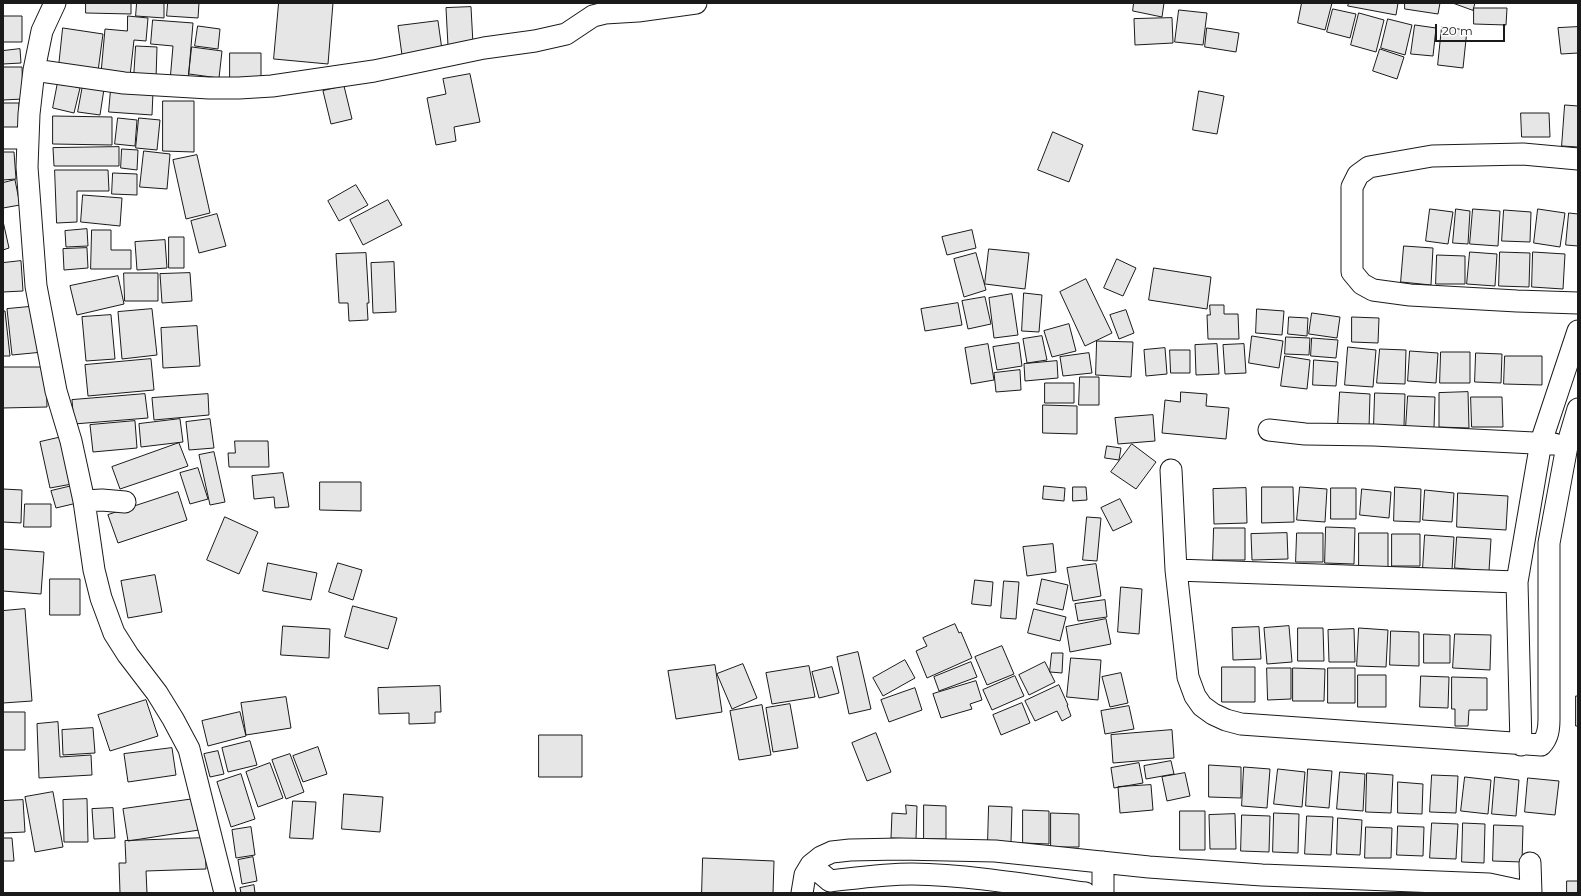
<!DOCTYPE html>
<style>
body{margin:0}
#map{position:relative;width:1581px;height:896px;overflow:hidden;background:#fff;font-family:Montserrat,sans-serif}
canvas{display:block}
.frame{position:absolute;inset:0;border:4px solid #1a1a1a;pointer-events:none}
.scale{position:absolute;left:1435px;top:24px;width:70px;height:18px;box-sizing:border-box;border:2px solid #1a1a1a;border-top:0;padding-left:5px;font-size:12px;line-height:14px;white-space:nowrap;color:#1a1a1a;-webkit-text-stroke:3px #fff;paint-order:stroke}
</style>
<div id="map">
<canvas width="1581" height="896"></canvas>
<div class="frame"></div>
<div class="scale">20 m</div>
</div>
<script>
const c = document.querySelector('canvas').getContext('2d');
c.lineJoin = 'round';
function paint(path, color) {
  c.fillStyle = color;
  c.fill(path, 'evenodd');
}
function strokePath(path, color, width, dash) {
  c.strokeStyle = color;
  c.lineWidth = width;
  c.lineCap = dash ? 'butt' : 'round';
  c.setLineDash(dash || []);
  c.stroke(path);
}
const building = new Path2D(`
 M86 3H131V14L86 13Z
 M137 3H164V18L136 16Z
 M168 3H199L198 18 167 16Z
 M279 3H333L328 64 274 59Z
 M1134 3H1164L1162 17 1133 11Z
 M1302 3H1332L1325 30 1298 23Z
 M1349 3H1398L1396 15 1348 6Z
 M1405 3H1440L1438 14 1405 9Z
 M1453 3H1475L1473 10Z
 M471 7 473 44 448 46 446 8Z
 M1474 8H1507L1506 25 1474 24Z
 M1333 9 1356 14 1350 38 1327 32Z
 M1179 10 1207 13 1203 45 1175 42Z
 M1359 13 1384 20 1376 52 1351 45Z
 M3 16H22V42H3Z
 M128 16 148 18 146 41 134 40 130 76 101 73 105 29 127 31Z
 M1172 18 1173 43 1135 45 1134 19Z
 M1388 19 1412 25 1405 55 1381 48Z
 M153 20 193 23 188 82 170 81 173 46 151 44Z
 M438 21 442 50 402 55 398 26Z
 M1415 25 1436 28 1433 56 1411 54Z
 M198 26 220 29 218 49 195 46Z
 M1442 27 1467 30 1463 68 1438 65Z
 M1578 27V53L1561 54 1558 28Z
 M63 28 103 34 98 71 59 66Z
 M1207 28 1239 33 1236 52 1205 47Z
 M136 46 157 47 156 79 134 78Z
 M192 47 222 51 219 78 189 74Z
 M20 49 21 63 3 64V51Z
 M1380 49 1404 57 1397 79 1373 71Z
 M230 53H261V83H230Z
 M3 67H22L23 99 3 100Z
 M470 74 480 122 454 127 456 141 436 145 427 98 446 94 443 79Z
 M58 82 80 88 74 113 53 108Z
 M83 85 104 89 100 115 78 112Z
 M344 86 352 119 331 124 323 91Z
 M111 89 153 92 152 115 109 112Z
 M1199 91 1224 96 1217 134 1193 130Z
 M163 101H194V152L163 151Z
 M3 103H19V130H3Z
 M1565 105 1578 106V147L1562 146Z
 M1521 113H1549L1550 137H1522Z
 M53 116 112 117V145L53 144Z
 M118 118 137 120 135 146 115 144Z
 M139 118 160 120 157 150 136 148Z
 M1053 132 1083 145 1069 182 1038 170Z
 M119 147V166H54L53 148Z
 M122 149 138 150 137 170 121 168Z
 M144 151 170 154 167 189 140 187Z
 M3 152H14L16 179 3 180Z
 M197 155 210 213 186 219 173 160Z
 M55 170H108L109 191H77V222L57 223Z
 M113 173 137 174V195L112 194Z
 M15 180 20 205 3 208V183Z
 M356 185 368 205 339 221 328 201Z
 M83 195 122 198 120 226 81 222Z
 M388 200 402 225 363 245 350 220Z
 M1430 209 1453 212 1448 244 1426 241Z
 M1456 209 1470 211 1468 244 1453 243Z
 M1473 209 1500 211 1498 246 1470 244Z
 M1538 209 1565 213 1560 247 1534 243Z
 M1504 210 1531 212 1530 242 1502 241Z
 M1569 213 1578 214V246L1566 245Z
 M217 214 226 246 199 253 191 221Z
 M3 221 9 248 3 250Z
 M87 229 88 246 66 247 65 231Z
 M92 230H111V250H131V269H91Z
 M972 230 976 248 947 255 942 237Z
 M169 237H184V268H169Z
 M165 240 167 268 137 270 135 242Z
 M1404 246 1433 248 1431 285 1401 282Z
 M87 248 88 268 64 270 63 249Z
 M989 249 1029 253 1025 289 985 284Z
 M1470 252 1497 254 1495 286 1467 284Z
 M1500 252 1530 253 1529 287 1499 286Z
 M1533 252 1565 254 1563 289 1532 287Z
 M366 253 369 303H367L368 320 349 321 348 303H339L336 254Z
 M976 253 986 290 964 297 954 259Z
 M1437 255 1465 256V284H1436Z
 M1117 259 1136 268 1123 296 1104 288Z
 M21 261 23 291 3 292V263Z
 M394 262 396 312 373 313 371 263Z
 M1154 268 1211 277 1207 309 1149 300Z
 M124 273H158V301H125Z
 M190 273 192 301 162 303 160 274Z
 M118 276 124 304 77 315 70 286Z
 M1086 279 1112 333 1085 346 1060 292Z
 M1024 293 1042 295 1039 332 1022 331Z
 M1012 294 1018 335 994 338 989 298Z
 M985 297 991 324 968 329 962 301Z
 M958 303 962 325 925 331 921 309Z
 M1210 305H1224V314H1238L1239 339H1208L1207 315H1210Z
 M39 306 43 352 12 355 7 309Z
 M152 309 157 355 122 359 118 312Z
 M1257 309 1284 311 1282 335 1256 333Z
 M1126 310 1134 333 1119 339 1110 315Z
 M3 311H5L10 356H3Z
 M1312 313 1340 317 1337 338 1309 334Z
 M111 315 115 359 86 361 82 317Z
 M1289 317 1308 318 1307 336 1288 334Z
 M1352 317 1379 318 1378 343 1352 342Z
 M1069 324 1076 351 1052 357 1044 331Z
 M197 326 200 366 163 368 161 328Z
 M1042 336 1047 360 1027 363 1023 339Z
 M1252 336 1283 341 1279 368 1249 363Z
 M1286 337 1310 338 1309 355 1285 354Z
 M1312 338 1338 340 1336 358 1311 356Z
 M1097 341 1133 342 1131 377 1096 375Z
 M1019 343 1022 366 997 370 993 347Z
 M988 344 994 380 971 384 965 348Z
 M1217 344 1219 374 1196 375 1195 345Z
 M1244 344 1246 373 1225 374 1223 345Z
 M1348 347 1376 350 1373 387 1345 385Z
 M1165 348 1167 374 1146 376 1144 350Z
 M1380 349 1406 350 1405 384 1377 383Z
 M1170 350H1190V373H1171Z
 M1410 351 1438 353 1436 383 1408 381Z
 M1441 352H1470V383H1440Z
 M1089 353 1092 373 1063 376 1060 357Z
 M1476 353 1502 354 1501 383 1475 382Z
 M1285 356 1310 360 1307 389 1281 386Z
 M1505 356H1542V385L1504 384Z
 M151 359 154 390 88 396 85 365Z
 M1314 360 1338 362 1336 386 1313 385Z
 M1057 361 1058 378 1025 381 1024 364Z
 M3 367H46L47 407 3 408Z
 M1020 370 1021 390 996 392 994 373Z
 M1080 377H1099V405H1079Z
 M1045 383H1074V403H1045Z
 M1181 392 1207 394 1206 406 1229 408 1226 439 1162 433 1165 400 1180 402Z
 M1340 392 1370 394 1369 428 1338 426Z
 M1468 392 1469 428 1439 427V393Z
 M1375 393 1405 394 1404 426 1374 425Z
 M145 394 148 418 74 424 72 400Z
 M208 394 209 415 154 420 152 398Z
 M1408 396 1435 397 1434 428 1406 427Z
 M1471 397H1502L1503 427H1472Z
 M1043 405 1077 406V434L1043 433Z
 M1153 415 1155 441 1118 444 1115 418Z
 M180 419 183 442 141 447 139 424Z
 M210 419 214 448 189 450 186 422Z
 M135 421 137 448 93 452 90 425Z
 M62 437 72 484 50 488 40 442Z
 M235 441H268L269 467H229L228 453H235Z
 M179 443 188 466 120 489 112 467Z
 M1132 444 1156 462 1136 489 1111 472Z
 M1107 446 1121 448 1119 460 1105 458Z
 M214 452 225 502 210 505 199 455Z
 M198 468 208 499 190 504 180 473Z
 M283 473 289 507 275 508 274 497 254 499 252 476Z
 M320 482H361V511L320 510Z
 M72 486 77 503 56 508 51 491Z
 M1044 486 1065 488 1064 501 1043 499Z
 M1073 487H1086L1087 500 1073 501Z
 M1262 487H1293L1294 522 1262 523Z
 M1300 487 1327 489 1325 522 1297 520Z
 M1395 487 1421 489 1420 522 1394 521Z
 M1246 488 1247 523 1214 524 1213 489Z
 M1331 488H1356V519H1331Z
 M3 489 22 490 21 523 3 522Z
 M1362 489 1391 492 1389 518 1360 515Z
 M1425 490 1454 493 1452 522 1423 520Z
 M178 492 187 520 118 543 108 515Z
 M1458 493 1508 496 1506 530 1457 527Z
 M1120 499 1132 522 1113 531 1101 508Z
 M25 504H51V527H24Z
 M225 517 258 532 239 574 207 560Z
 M1087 517 1101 518 1097 561 1083 560Z
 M1326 527 1355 528 1354 564 1325 563Z
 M1214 528H1245V560H1213Z
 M1287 533 1288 559 1252 560 1251 534Z
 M1297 533H1323V562H1296Z
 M1359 533H1388V569H1359Z
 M1392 534H1420V566H1392Z
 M1425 535 1454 537 1452 570 1423 568Z
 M1457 537 1491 539 1489 571 1455 568Z
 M1053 544 1056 572 1027 576 1023 547Z
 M3 549 44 552 41 594 3 591Z
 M268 563 317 573 311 600 263 591Z
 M338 563 362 570 353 600 329 592Z
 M1096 564 1101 596 1073 601 1067 568Z
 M155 575 162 612 128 618 121 581Z
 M50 579H80V615H50Z
 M1042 579 1068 585 1063 610 1037 604Z
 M975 580 993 582 991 606 972 604Z
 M1004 581 1019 582 1016 619 1001 618Z
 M1121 587 1142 589 1139 634 1118 632Z
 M1105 600 1107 617 1078 621 1075 604Z
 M353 606 397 618 388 649 345 637Z
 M25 609 32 701 3 703V611Z
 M1034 609 1066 617 1060 641 1028 633Z
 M1106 619 1111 644 1070 652 1066 627Z
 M955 624 959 633 961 632 972 658 927 678 916 651 927 646 923 638Z
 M283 626 330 629 329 658 281 655Z
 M1289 626 1292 662 1267 664 1264 628Z
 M1259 627 1261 659 1233 660 1232 628Z
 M1298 628H1323L1324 661H1298Z
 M1359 628 1388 630 1386 667 1357 666Z
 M1354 629 1355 662H1329L1328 630Z
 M1391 631 1419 632V666L1390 665Z
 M1424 634 1450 635V663H1424Z
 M1455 634 1491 635 1490 670 1453 668Z
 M1002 646 1014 674 987 685 975 657Z
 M858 652 871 709 849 714 837 657Z
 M1052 653H1063L1062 673 1050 672Z
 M1071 658 1101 660 1098 700 1067 697Z
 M905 660 915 678 883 696 873 678Z
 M971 662 977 677 939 691 934 677Z
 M1045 662 1055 682 1029 695 1019 675Z
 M743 664 757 698 732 709 717 674Z
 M715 665 722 712 676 719 668 671Z
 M809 666 815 697 772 704 766 673Z
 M832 667 839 693 819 698 812 672Z
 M1222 667H1255V702H1222Z
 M1267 668H1291V699L1268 700Z
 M1293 668 1325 669 1324 701H1293Z
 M1328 668H1355V703H1328Z
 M1121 673 1128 703 1110 707 1102 677Z
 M1358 675H1386V707H1358Z
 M1015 676 1024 696 992 710 983 690Z
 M1421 676 1449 677 1448 708 1420 707Z
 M1452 677 1487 678V710H1469L1468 726H1455V709H1452Z
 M976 681 982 700 970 704 972 709 941 718 933 694Z
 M1059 685 1068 705H1067L1071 716 1062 721 1057 711 1035 721 1025 701Z
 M440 686 441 712H435V723L409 724V713L379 714 378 688Z
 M915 688 922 710 889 722 881 700Z
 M1576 696H1578V726H1576Z
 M286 697 291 728 246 735 241 703Z
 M146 700 158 736 110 751 98 715Z
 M1022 703 1030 723 1001 735 993 715Z
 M790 704 798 748 773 752 766 708Z
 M762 705 771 755 739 760 730 711Z
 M1129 706 1134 729 1105 734 1101 711Z
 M3 712H25V750H3Z
 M240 712 246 736 208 746 202 721Z
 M58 722 60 757 91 755 92 775 39 778 37 724Z
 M93 728 95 753 63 755 62 730Z
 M1172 730 1174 758 1113 763 1111 735Z
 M876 733 891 772 867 781 852 743Z
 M539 735H582V777H539Z
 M250 741 257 765 228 772 222 748Z
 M318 747 327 774 303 782 293 756Z
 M172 748 176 775 128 782 124 754Z
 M218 751 224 774 210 777 204 754Z
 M290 754 304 792 286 799 272 760Z
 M1171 761 1174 774 1146 779 1144 766Z
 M270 763 283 798 258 807 246 772Z
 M1139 763 1143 783 1114 788 1111 768Z
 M1209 765 1241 767V798L1209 797Z
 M1244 767 1270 769 1267 808 1242 806Z
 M1278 769 1305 772 1302 807 1274 804Z
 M1308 769 1332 771 1329 808 1306 806Z
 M1340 772 1365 774 1363 811 1337 809Z
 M1185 773 1190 796 1167 801 1162 777Z
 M1367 773 1393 775 1391 813 1366 812Z
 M241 774 255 819 231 827 217 782Z
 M1432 775 1458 776 1456 813 1430 812Z
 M1465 777 1491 780 1488 814 1461 811Z
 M1495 777 1519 780 1516 816 1492 814Z
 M1528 778 1559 781 1555 815 1525 812Z
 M1398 782 1423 784 1422 814 1398 813Z
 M1151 785 1153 810 1120 813 1118 787Z
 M53 792 63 847 35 852 25 797Z
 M344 794 383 797 380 832 342 829Z
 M87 799 88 842H64L63 800Z
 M194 799 199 830 128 841 123 809Z
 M23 800 25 832 3 833V801Z
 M293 801 316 802 313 839 290 838Z
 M906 805 917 806 916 839 891 838 892 813 906 814Z
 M924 805 946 806V839H924Z
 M989 806 1012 807 1011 842 988 841Z
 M113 808 115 838 94 839 92 809Z
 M1023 810 1049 811V844L1023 843Z
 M1180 811H1205V850H1180Z
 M1051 813 1079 814V847H1051Z
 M1274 813 1299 814 1298 853 1273 852Z
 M1235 814 1236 849H1210L1209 815Z
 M1242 815 1270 816 1269 852 1241 851Z
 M1307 816 1333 817 1331 855 1305 854Z
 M1338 818 1362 820 1360 855 1337 854Z
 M1432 823 1458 824 1456 859 1430 858Z
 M1463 823 1485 824 1484 863 1462 862Z
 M1494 825 1523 826 1522 862 1493 861Z
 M1398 826 1424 827 1423 856 1397 855Z
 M251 827 255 855 236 858 232 830Z
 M1366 827 1392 828 1391 858H1365Z
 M3 838H12L14 861H3Z
 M205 838 206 869 146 871 147 893H120L119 863H126L125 841Z
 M253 857 257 881 242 884 238 860Z
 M703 858 774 861 773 893H702Z
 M1567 881H1578V893H1567Z
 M254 885 255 893H241L240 888Z`);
paint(building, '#e6e6e6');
strokePath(building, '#1a1a1a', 1);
const street = new Path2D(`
 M55 3 42 31 34 70 29 114 27 167 36 286 56 391 71 441 84 501 94 570 101 598 114 633 128 655 157 693 173 719 189 749 225 893
 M34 70 124 83 209 88H239L272 86 374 71 484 48 535 41 566 34 593 16 605 13 638 11 696 3
 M3 138H28
 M1578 159 1523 154 1432 156 1369 167 1358 175 1352 187V272L1362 284 1373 290 1410 295 1517 301 1578 303
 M1269 430 1305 434 1374 435 1554 444
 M1171 470 1176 570 1188 677 1195 696 1202 706 1213 714 1226 720 1241 724 1541 745C1548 738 1549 729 1549 719V543L1567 446 1578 409
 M84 501 102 500 125 502
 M1176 570 1517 582
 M1521 745 1517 582 1541 442 1578 331
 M1530 863 1531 893
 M811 865 830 881C857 878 884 874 912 874 970 875 1028 885 1085 893
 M802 893 805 875 811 865 821 857 832 852 850 850 900 849 995 851 1149 867 1262 875 1489 884 1531 893
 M1103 893V862`);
strokePath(street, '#1a1a1a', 23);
strokePath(street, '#fff', 21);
</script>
